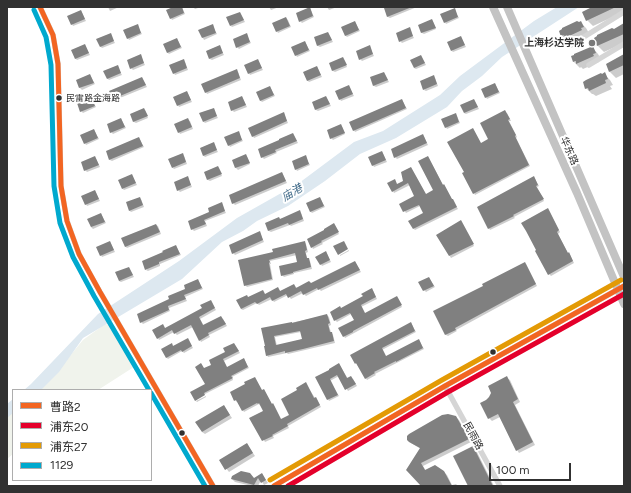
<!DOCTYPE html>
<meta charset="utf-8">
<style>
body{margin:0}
#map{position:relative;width:631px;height:493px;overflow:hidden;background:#fff;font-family:Figtree,"Noto Sans SC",sans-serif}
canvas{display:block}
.frame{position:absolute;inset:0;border:8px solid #313131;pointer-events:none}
.legend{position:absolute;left:12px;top:389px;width:140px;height:92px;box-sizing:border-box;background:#fff;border:1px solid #adadad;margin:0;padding:5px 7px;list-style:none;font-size:12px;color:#313131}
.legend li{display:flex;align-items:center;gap:8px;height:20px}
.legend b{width:20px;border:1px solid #adadad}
.scale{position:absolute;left:489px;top:463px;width:82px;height:18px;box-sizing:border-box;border:2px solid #313131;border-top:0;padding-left:5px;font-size:12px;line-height:14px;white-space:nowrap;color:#313131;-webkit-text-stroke:3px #fff;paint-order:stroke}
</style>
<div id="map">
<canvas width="631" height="493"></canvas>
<div class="frame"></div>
<ul class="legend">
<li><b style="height:5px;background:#f26522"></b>曹路2</li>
<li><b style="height:5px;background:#e4002b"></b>浦东20</li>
<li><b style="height:5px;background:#e39a05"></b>浦东27</li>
<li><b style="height:5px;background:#00a9ce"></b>1129</li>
</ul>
<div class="scale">100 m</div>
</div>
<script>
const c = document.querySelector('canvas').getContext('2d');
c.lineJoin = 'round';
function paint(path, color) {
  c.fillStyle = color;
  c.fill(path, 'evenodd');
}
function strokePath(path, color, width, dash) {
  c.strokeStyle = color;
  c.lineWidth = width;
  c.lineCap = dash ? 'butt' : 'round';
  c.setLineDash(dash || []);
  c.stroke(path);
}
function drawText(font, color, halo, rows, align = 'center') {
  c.font = font + ' Figtree,"Noto Sans SC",sans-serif';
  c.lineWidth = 4;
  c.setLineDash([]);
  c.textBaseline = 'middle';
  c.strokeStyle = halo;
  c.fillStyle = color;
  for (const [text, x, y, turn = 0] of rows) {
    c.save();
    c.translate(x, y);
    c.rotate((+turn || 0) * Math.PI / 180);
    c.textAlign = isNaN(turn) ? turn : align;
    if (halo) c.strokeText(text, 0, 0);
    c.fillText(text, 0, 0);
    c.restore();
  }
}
paint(new Path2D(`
 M105 324 114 326 137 365 98 390H37L55 374 83 340Z
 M13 411V454L7 459V416Z`), '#f0f3ec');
paint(new Path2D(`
 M557 7H579L502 57 482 76 462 91 447 107 396 138 360 154 325 181 288 206 257 221 243 231 222 242 182 279 83 338 59 372 41 390H24L31 384 98 314 179 261 237 218 299 183 354 142 383 131 440 95 460 76 534 21Z
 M13 399V413L7 418V404Z`), '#dde8f0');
paint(new Path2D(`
 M108 7H119L110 11Z
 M176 7H182L185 14 172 20 171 18Z
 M193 7H201L195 9Z
 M269 7H279L271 10Z
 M327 7H337L329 10Z
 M390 7H417L390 18 388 17 385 9Z
 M594 7H624V12L593 26 587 20Z
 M310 8 314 17 302 23 300 21Z
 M454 9 459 18 446 24 445 22Z
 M81 11 86 21 73 26 72 24Z
 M240 13 245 22 232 27 231 26Z
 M286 18 288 20 291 27 278 33 277 31Z
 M432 20 433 22 436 29 424 34 422 33 419 25Z
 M355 22 360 31 347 37 345 35Z
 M580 22 586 28 589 33 572 43 570 41 568 42 562 36Z
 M137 25 142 34 129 40 128 38Z
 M212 25 217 34 204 40 203 38 200 30Z
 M624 25V43L604 52 598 46 595 38Z
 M409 29 414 38 402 43 400 41Z
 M328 33 333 42 320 47 318 46 315 38Z
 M110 34 115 43 102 48 101 47 98 39Z
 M246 34 251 43 239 49 237 47Z
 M461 38 466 47 453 52 452 51Z
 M177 39 182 48 169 54 167 52Z
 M305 42 310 51 297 57 296 55Z
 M85 46 90 55 77 60 75 58Z
 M219 46 224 55 212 60 210 59 207 51Z
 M369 46 374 56 362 61 360 59Z
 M593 48 598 54 601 59 598 60 599 62 583 69 581 67 580 68 574 62Z
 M140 55 145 65 133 70 131 68Z
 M624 55V74L616 78 610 72 607 64Z
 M421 56 426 65 416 69 414 68Z
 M344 60 347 67 335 72 333 71 330 63Z
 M258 61 263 70 250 75 249 73Z
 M185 62 188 70 175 75 174 73Z
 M117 66 122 75 109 80 108 79 105 71Z
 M317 67 322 77 309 82 307 80Z
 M238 72 241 80 207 94 206 92Z
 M384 73 389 82 376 87 374 86 371 78Z
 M604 74 610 80 613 85 610 86 612 89 596 96 593 94H592L586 88Z
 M90 75 95 84 82 90 80 88 77 80Z
 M142 78 147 87 115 100 114 99 111 91Z
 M435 78 438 86 426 91 424 90Z
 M495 84 500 93 487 99 486 97Z
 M270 87 275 96 262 102 260 100Z
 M349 87 354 96 341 101 340 99Z
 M187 92 192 102 179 107 178 105Z
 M242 97 247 107 234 112 232 110Z
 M326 97 331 106 318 111 316 110 313 102Z
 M91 98 96 107 83 113 81 111Z
 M402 100 407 109 355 132 354 130Z
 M474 100 479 109 466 114 464 113Z
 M213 109 218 118 205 123 204 122Z
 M145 110 148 118 136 123 134 122 131 114Z
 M507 113 511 121H509L517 137 516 138 530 166 475 195 464 173 481 144 489 139Z
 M284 114 288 123 254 138 253 136Z
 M455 114 457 116 460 123 447 129 446 127Z
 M121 119 126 128 113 134 111 132Z
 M188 120 190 121 193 129 180 134 179 132Z
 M342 127 345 134 333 140 331 138Z
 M94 130 99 139 86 145 85 143Z
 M238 132 243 141 230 147 229 145Z
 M293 134 298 143 276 152 277 153 264 159 262 157 281 141Z
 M424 137 428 145 397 159 395 157Z
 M139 138 144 147 112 161 110 160 107 152Z
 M213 143 218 152 205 157 204 156 201 148Z
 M382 152 387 162 374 167 373 165Z
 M184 156 187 164 174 169 173 168Z
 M305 156 310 165 297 171 296 169Z
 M247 157 250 164 238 170 236 168 233 160Z
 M428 157 443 185 458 209 415 230 414 229 424 213 420 206 406 213 400 204 416 196 410 185 394 193 393 191 397 185 405 182 411 168 426 195 434 191Z
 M96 159 100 167 87 172 85 170Z
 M218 167 222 176 210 181 208 180 205 172Z
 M282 173 287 183 235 205 233 203Z
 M132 176 137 185 124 190 123 189Z
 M188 178 192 187 180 192 178 190Z
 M535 179 539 186 537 187 544 201 514 217 515 218 490 230 478 207Z
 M95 191 100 201 87 206 86 204Z
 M139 198 141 199 144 207 131 212 130 211 127 203Z
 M320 198 325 207 312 213 310 211Z
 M221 203 226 213 205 221 207 226 194 231 192 229Z
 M549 211 560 232 558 234 568 254 570 255 574 263 551 276 549 274 538 251Z
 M301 213 304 221 291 226 290 225 271 232 269 231 266 223Z
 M101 214 106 223 93 229 91 227 88 219Z
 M461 222 474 246 451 258 437 235Z
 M156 225 158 226 161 234 127 248 125 246Z
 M334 225 339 234 322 243 323 244 313 249 312 247Z
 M260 233 264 242 235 255 233 253Z
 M110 242 115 252 102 257 101 255Z
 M304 242 306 244 308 252 306 253 307 259 310 261 312 269 294 273V274L284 277 282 275 298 263 297 255 270 261 271 264H270L273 280 247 287 245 285 274 252Z
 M176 246 181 255 160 264V266L148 271 146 270Z
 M349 250V251L340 256V255Z
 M326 252 331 262 322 266 317 257Z
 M355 262 361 272 321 291 319 289 306 296 303 293 291 299 288 295 274 302 272 299 259 305 257 303 243 310 241 309 249 298 265 295 279 290 281 292 294 285 297 288 311 284Z
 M526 264 537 286 456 330 457 331 448 336 446 335 435 312Z
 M129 268 134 277 121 282 119 281Z
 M429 278 435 287 426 292 424 290Z
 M199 282 203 289 185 297 187 301 169 308 170 311 143 324 141 322 171 300Z
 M373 291 377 299 361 307 365 314 397 298 402 307 345 338 344 336 355 321 351 314 337 322 335 320 341 309Z
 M212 303 216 310 200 319 204 326 223 319 227 326 209 335 210 337 201 342 193 327 177 335 174 332 159 340 158 338 165 329 203 309Z
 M327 315 329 317 331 325 329 326 331 332 333 335 335 343 288 354 287 353 268 357 267 355V347L263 329ZM301 332 303 339 277 346 275 337Z
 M411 323 416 332 382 350 386 357 420 342 424 349 375 374 376 375 367 380 356 363Z
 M189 341 193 348 184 353 182 351 168 359 166 357 173 346Z
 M234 344 240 353 224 361 227 368 244 359 249 368 232 377 233 380 195 399 206 385 204 369 212 365 227 352Z
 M339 364 348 379H353L357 386 348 391 339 376 330 381 339 396 329 401 328 399 331 370Z
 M507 378 510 380 520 402 515 405 535 445 519 453 517 450 500 417 492 421 489 418 487 401 492 393Z
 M306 384 315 398H316L317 400 321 407 288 426 289 428 273 436 274 438 265 442 257 429 265 412 259 404 244 412 238 401 237 402 235 400 262 391 272 405 274 406 281 420 291 415 298 391Z
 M206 396V397L197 402 196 401Z
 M226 409 232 418 205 434 202 432Z
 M456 417 459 420 471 442 423 466 426 471 444 472 447 475 452 485 456 484 458 486H423L407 470 421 449 411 443Z
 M247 444 255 456 229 472 220 460Z
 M473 447 476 450 494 486H470Z
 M262 474 268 483 264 485 261 480 258 486H252L235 482 232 479H254Z`), '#0003');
paint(new Path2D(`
 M173 7H182L184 13 170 19 166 10Z
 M310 7 313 16 299 22 296 13Z
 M387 7H412L387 17 384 8Z
 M592 7H616L586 21 582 12Z
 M455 8 458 17 444 23 440 14Z
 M81 10 85 19 71 25 67 16Z
 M240 12 244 20 230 26 226 17Z
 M286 17 290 26 276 32 272 23Z
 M432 19 436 28 421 33 418 25Z
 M355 21 359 30 345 36 341 27Z
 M577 21 579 22 581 21 584 27 581 28 582 30 565 38 564 35 561 37 559 31 562 29V28Z
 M624 23V34L597 46 594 38 597 36V35L612 28 614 29Z
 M138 24 141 33 127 39 123 30Z
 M213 24 216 33 202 38 198 30Z
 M410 27 413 36 399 42 396 33Z
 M328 32 332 40 317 46 314 37Z
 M111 33 114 41 100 47 96 39Z
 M247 33 250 42 236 48 233 39Z
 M461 36 465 45 451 51 447 42Z
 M177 38 181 47 167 53 163 44Z
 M305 41 309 50 295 56 291 47Z
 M85 44 89 53 75 59 71 50Z
 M220 45 223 53 209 59 206 51Z
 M370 45 373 54 359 60 356 51Z
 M593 46 596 53 593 54 594 56 576 64V61L573 62 571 56 574 55V54Z
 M141 54 144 63 130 69 127 60Z
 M624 54V65L609 72 606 64Z
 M421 55 425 63 414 68 410 60Z
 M343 57 347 65 332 71 329 63Z
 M184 59 187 68 173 74 169 65Z
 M258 59 262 68 248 74 244 65Z
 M118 65 121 73 107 79 103 71Z
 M317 66 321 75 307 81 303 72Z
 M237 69 240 78 205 93 201 84Z
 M384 72 388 80 373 86 370 77Z
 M605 72 608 79 605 80 606 83 589 91 588 88 585 89 583 82 586 80 601 73 602 74Z
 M90 74 94 83 79 88 76 80Z
 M434 75 437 84 423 90 420 81Z
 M142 77 146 85 113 99 109 91Z
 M495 83 499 92 485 98 481 89Z
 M349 85 353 94 339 100 335 91Z
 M270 86 274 95 260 101 256 92Z
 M187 91 191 100 177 106 173 97Z
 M242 96 246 105 231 111 228 102Z
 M326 96 330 104 315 110 312 102Z
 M91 97 95 106 80 112 77 103Z
 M402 99 406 108 353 131 349 122Z
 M474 99 478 107 464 113 460 105Z
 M144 108 148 116 133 122 130 114Z
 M214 108 217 116 203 122 199 113Z
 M505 110 510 119 508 120 516 135 515 136 529 165 473 194 462 173 464 172 447 142 473 128 481 143 488 139 480 123Z
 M284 112 287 121 252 137 248 128Z
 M456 113 459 122 445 128 441 119Z
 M121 118 125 127 110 133 107 124Z
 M188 118 192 127 178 133 174 124Z
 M341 124 345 133 330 139 327 130Z
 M94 129 98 138 84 144 80 135Z
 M239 131 242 140 228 146 224 137Z
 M293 133 297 141 275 150 276 152 261 158 258 149 279 140V139Z
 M423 134 427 143 394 158 391 149Z
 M139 137 143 146 109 160 106 151Z
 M214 142 217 150 203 156 200 148Z
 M382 151 386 160 372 166 368 157Z
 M183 153 186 162 172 168 168 159Z
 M246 154 250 163 235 168 232 160Z
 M306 155 309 164 295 170 292 161Z
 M95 156 99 165 84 171 81 162Z
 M428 156 443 185 444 184 452 199H453L457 207 413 229 408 221 423 213 419 205 403 212 399 204 414 196 408 183 392 192 387 183 395 179 397 184 403 181 401 172 411 167 426 194 433 190 418 161Z
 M218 166 222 174 207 180 204 172Z
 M282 172 286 181 232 204 229 195Z
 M132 174 136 183 122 189 118 180Z
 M188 176 191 185 177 191 174 182Z
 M534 176 538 185 536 186 544 199 513 215 514 216 488 229 477 207Z
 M95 190 99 199 85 205 81 196Z
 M140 197 143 205 129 211 126 202Z
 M320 197 324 206 310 212 306 203Z
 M222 202 225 211 204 220 206 224 191 230 188 221 209 212 208 208Z
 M548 208 559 230 557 232 568 253 569 252 573 261 548 275 535 251 536 250 526 231 521 223Z
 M300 210 303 219 289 225 288 223 268 231 265 223 279 217 280 219Z
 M101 213 105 222 91 227 87 219Z
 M461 220 474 244 449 256 436 235Z
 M334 223 339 232 321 241 322 242 311 248 307 239 324 230V229Z
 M156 224 160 232 125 247 121 238Z
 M260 231 263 240 232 254 229 245Z
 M110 241 114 250 100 256 96 247Z
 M305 241 307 250 305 251 307 258H309L311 267 293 272V273L281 276 279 266 297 262 295 253 269 260 270 262 269 263 272 279 244 286 238 260 273 252 272 249Z
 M344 241 348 249 338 255 333 246Z
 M176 245 180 254 159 262V264L145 270 142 261 163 252 162 251Z
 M326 251 330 260 320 265 315 257Z
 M355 261 360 270 318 290 317 288 303 295 301 291 288 298 286 294 272 301 270 297 257 304 255 302 241 309 236 300 247 295 248 297 263 290 265 294 278 287 280 291 294 284 296 288 309 281 311 283Z
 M525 262 536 284 455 328 456 330 445 335 433 311 483 286 482 284Z
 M129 267 133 275 119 281 115 272Z
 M429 277 434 286 423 291 418 282Z
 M198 279 202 288 184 295 186 299 168 306 169 310 140 323 137 314 169 299 168 296 185 289 184 285Z
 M372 288 376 297 361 305 365 313 397 296 402 305 353 331V332L343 337 338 328 354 320 350 313 334 321 330 312 340 306 341 308 363 296 361 294Z
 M211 300 215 308 199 317 203 325 221 316 226 324 208 333 209 335 199 341 191 325 174 334 172 330 157 339 152 330 163 324 165 328 202 308 200 305Z
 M327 314 330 323 328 324 330 332H332L334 341 303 349 285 353V351L266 356 264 346H265L261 328 292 322V323ZM300 331 302 339 276 345 274 336Z
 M411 322 415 331 382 348 386 356 419 339 423 348 396 362V361L374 372 375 373 365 379 356 363 355 364 350 355Z
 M188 338 192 346 182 352 181 350 166 358 161 349 172 343 173 346Z
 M234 343 239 351 223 359 227 367 244 358 248 367 231 376 233 378 204 393 205 395 195 401 190 392 205 384 195 367 201 363 204 368 211 365 209 360 225 352 223 348Z
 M339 363 347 378 351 376 356 384 345 390 337 375 330 379 338 395 327 400 315 377 329 370V369Z
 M507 376 518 399 513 402 533 442 516 451 498 414 488 419 480 403 486 400 489 397 491 393 488 386Z
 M255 377 262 390 264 389 272 404 273 403 281 419 289 415 281 399 297 390 296 388 306 382 314 398 316 397 320 405 287 424 288 426 272 435 273 436 262 441 249 418 263 411 259 403 258 404 257 403 242 411 236 400 234 401 230 392 245 384 244 382Z
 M224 405 230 415 202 432 195 422Z
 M442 415 448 414 456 416 469 439 421 463 425 470 435 465 444 471 452 486H421L406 470 420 448 409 442 407 440V436L409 434Z
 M247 443 253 453 225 470 219 460Z
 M473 446 493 486H468L453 456Z
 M241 471 250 473 254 478 262 473 266 480 261 483 258 478 254 485 231 479 232 476Z`), '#808080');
strokePath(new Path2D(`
 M40 7 53 35 58 64 61 186 67 221 79 254 100 292 213 486
 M571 45 624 12
 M589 65 624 44
 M445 386 500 486
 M274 486 445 386 624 286`), '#d5d5d5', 5.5);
strokePath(new Path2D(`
 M493 7 577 193 624 304
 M507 7 624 277`), '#c3c3c3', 8);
strokePath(new Path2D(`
 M40 7 53 35 58 64 61 186 67 221 79 254 100 292 213 486
 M274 486 445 386 624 286`), '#f26522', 5);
strokePath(new Path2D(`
 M288 486 448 392 624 294`), '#e4002b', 5);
strokePath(new Path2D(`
 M270 480 442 380 621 280`), '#e39a05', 5);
strokePath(new Path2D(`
 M34 10 46 37 51 65 54 186 60 223 73 257 94 296 149 390
 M151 393 205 486`), '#00a9ce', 5);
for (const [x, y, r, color] of [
 [592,43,4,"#797979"],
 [59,98,3.5,"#313131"],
 [493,352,3.5,"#313131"],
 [182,433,3.5,"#313131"]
]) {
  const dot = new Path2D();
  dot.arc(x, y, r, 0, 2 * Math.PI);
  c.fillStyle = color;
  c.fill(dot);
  strokePath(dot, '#fff', 1.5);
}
drawText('9px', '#313131', '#fff', [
 ["民雷路金海路",66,98]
], 'left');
drawText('bold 10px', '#313131', '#fff', [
 ["上海杉达学院",584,43]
], 'right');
drawText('10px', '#313131', '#fff', [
 ["华东路",569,151,66],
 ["民雨路",473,436,61]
]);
drawText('italic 11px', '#456e8c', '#fff', [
 ["庙港",292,193,-31]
]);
</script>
